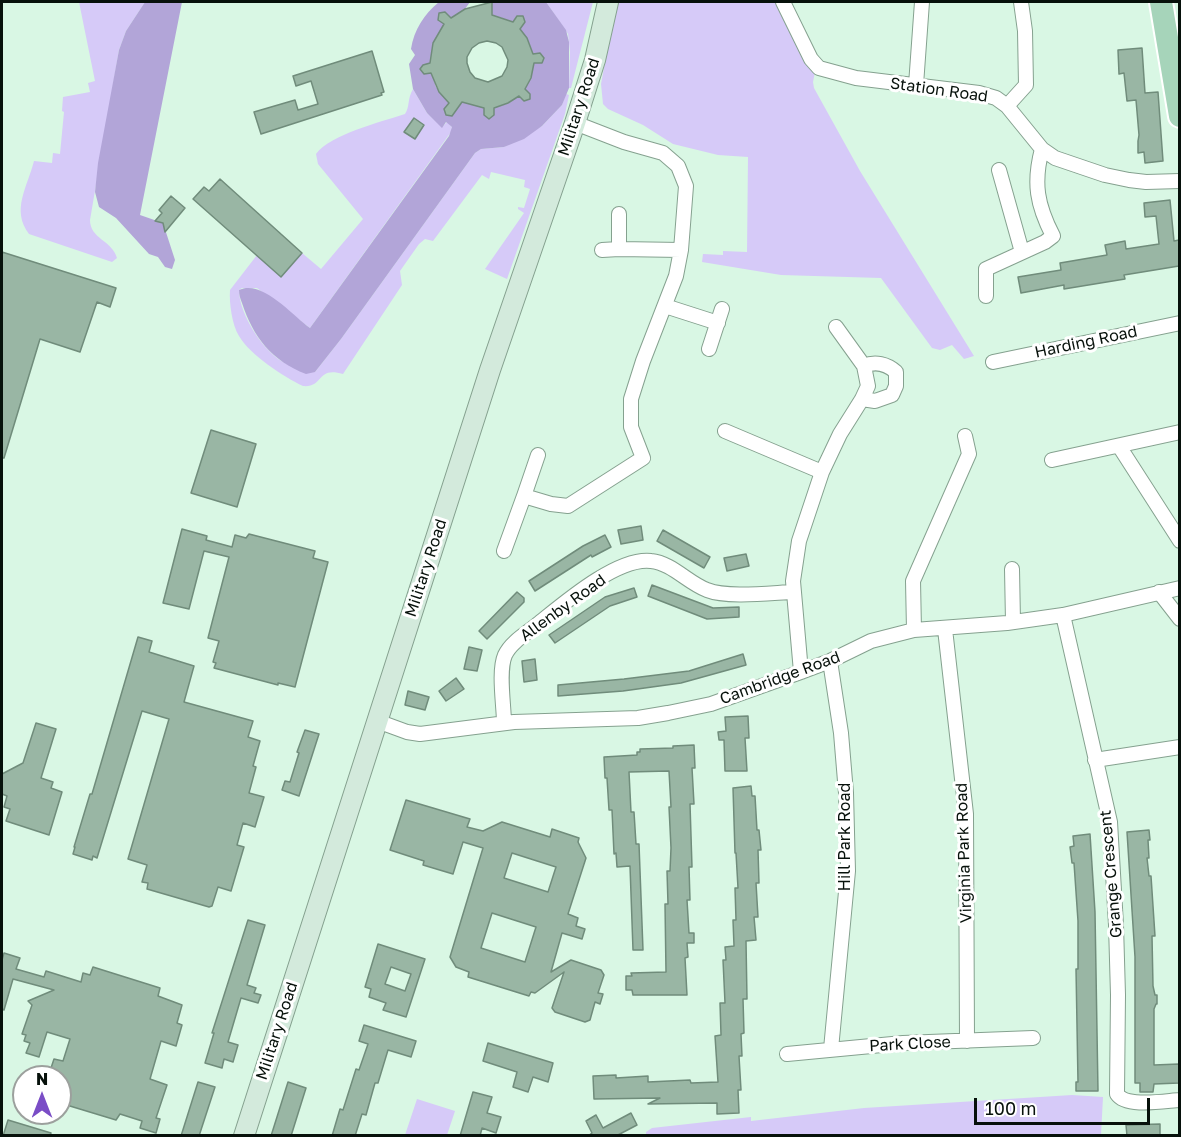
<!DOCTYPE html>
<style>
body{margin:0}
#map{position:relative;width:1181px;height:1137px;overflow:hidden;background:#d9f7e4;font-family:"Golos Text",sans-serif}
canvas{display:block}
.frame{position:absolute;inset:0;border:3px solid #07110b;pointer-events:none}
.north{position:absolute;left:12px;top:1065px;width:60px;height:60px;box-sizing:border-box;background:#fff;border:2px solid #9ca09d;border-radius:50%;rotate:0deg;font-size:16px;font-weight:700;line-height:24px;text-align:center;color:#07110b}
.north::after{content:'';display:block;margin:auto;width:21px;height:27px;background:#7a4dc6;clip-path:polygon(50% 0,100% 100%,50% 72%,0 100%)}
.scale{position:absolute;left:974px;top:1098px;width:176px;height:27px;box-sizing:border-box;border:3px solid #07110b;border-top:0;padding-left:8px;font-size:18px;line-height:21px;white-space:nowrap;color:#07110b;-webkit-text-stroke:4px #fff;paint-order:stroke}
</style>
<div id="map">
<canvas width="1181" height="1137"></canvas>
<div class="frame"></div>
<div class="north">N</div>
<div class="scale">100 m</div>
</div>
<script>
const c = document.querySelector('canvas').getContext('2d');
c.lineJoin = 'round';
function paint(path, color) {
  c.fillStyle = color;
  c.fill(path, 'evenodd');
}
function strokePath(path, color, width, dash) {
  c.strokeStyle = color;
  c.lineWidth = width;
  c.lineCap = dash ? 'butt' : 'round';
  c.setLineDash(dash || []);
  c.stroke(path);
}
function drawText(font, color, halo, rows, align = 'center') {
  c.font = font + ' "Golos Text",sans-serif';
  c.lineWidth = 6;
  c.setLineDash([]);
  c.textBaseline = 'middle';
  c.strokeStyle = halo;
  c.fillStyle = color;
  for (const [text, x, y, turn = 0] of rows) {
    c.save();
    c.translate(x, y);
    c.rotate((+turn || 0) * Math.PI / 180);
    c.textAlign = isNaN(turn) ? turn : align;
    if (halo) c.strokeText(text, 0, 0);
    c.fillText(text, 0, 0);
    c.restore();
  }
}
paint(new Path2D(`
 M79 2H145L126 31 119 50 90 220C90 239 112 240 117 258L112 262 29 234C11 210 27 188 34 161L52 163 53 153 60 154 64 112 62 111 63 97 90 92 88 83 95 81Z
 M546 2H593L571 88H569L570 52 568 34Z
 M616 2H775L815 72 813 82 814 88 860 171 974 356 964 359 952 345 940 350 932 348 881 278 781 275 702 262 703 254 723 255V251L747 252 748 157 718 155 673 144 643 125 608 109 603 104 601 84Z
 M413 89 427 113 442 127 447 122 452 127 451 132 310 328 257 288H242L239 290C239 314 264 354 287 364 296 368 306 369 315 372L341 339 475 153 481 149 504 147 542 126 562 105 566 94 569 95 565 114 507 279 485 269 524 213 518 209V207L524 208 530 189 524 187 525 180 491 172 489 179 482 175 433 241 425 239 419 244 400 271 402 285 343 374C316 366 324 388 303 386 284 377 250 355 239 336 232 325 229 303 230 290L257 255 281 276 302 253 321 269 363 219 318 164 316 154C331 134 381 122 405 114 410 107 407 99 413 89Z
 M1072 1095 1103 1097 1101 1135H646V1132L652 1128 751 1117V1121L864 1108Z
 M417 1099 455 1111 447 1135H405Z`), '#d6caf8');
paint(new Path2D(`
 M145 2H182L140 215 163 223 175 260 172 269 165 267 158 257 149 254 116 218 99 207 95 192 98 163 119 50 126 31Z
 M439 2H470L465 9 451 18 445 12 439 13 438 20 444 24 433 43 431 63 423 65 420 69 424 74 432 73 436 87 449 103 444 109 446 115 452 116 463 101 484 108V115H493L494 108 509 103 518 96 524 101 530 99V94L525 89 531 78 534 63H542L544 58 540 53 533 54 527 38 520 29 525 22 523 17 517 16 512 23 502 18 492 16V2H546L566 30 569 42V88L562 105 542 126 524 139 504 147 481 149 475 153 341 339 315 372 306 374C272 361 253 337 242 303 240 298 239 295 239 290 262 279 292 315 310 328L449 136 452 127 446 122 442 128 427 113 413 89 409 64 415 55 411 49C414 30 424 14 439 2Z`), '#b2a5d8');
const building = new Path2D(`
 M492 2V15L513 22 517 16H523L525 22 520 29 527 38 533 54 540 53 544 58 542 63H534L531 78 525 89 530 94V99L524 101 519 96 508 103 494 108V115L489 119 484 115V108L462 102 452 116 446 115 444 109 449 103 439 92 431 73 424 74 420 69 423 65 430 63 433 43 444 24 438 20 439 13 445 12 451 18 465 9ZM487 41 496 43 502 47 508 60 507 67 502 76 488 82 475 78 470 72 467 63V57L472 48 479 43Z
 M1142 48 1145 93 1158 92 1163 161 1145 163 1144 152 1138 153V141L1139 135 1136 100 1127 101 1124 73 1119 74 1118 50Z
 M372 51 384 92 381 93 382 95 261 134 254 112 295 100 298 110 318 104 311 81 296 86 293 76Z
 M414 118 424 125 415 139 404 132Z
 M220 179 302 253 281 277 193 199 204 187 209 191Z
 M171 196 185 208 165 232 163 223 155 221 162 213 159 210Z
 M1170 200 1174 241 1179 240V266L1124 275 1125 279 1064 289V285L1021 293 1018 277 1061 270 1060 263 1107 255 1105 245 1125 241 1126 249 1159 244 1156 216 1145 217 1144 203Z
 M2 252 116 288 110 307 97 302 80 352 40 339 4 458H2Z
 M211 430 256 444 237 507 191 493Z
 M641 526 643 540 621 544 618 530Z
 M182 529 207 536 206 540 232 547 235 535 246 538 249 534 315 551 313 558 328 562 295 687 278 683V685L214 668 216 663 213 662 219 641 208 638 229 557 204 551 189 609 163 603Z
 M663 530 710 557 704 568 657 541Z
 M605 535 611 547 592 557 591 555 535 591 529 581 583 546Z
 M746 554 749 566 727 571 724 558Z
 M652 585 713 608 739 607V617L707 619 648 596Z
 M634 588 637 597 610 606 555 643 549 635 605 597Z
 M517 592 524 598V602L487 639 479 631Z
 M138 637 152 641 149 652 194 666 184 702 253 721 248 737 260 741 253 766 256 767 249 793 264 797 255 827 243 823 237 845 244 847 231 891 218 887 212 906 209 907 147 889 148 883 142 882 147 865 128 859 169 719 142 711 97 858 93 856 92 860 73 854 75 847H74L90 794H92Z
 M469 647 482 650 477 671 464 669Z
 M743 654 746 665 681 683 623 691 558 696V685L624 679 689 671Z
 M535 659 537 680 524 682 522 661Z
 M456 678 464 689 446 701 439 691Z
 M408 691 429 697 425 710 405 705Z
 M748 716 749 738H745L747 771H725L724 740H719L718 732 726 731 725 717Z
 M36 723 56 729 41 778 53 782 51 788 62 792 49 835 6 821 10 809 4 807 7 796 2 794V774L23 763Z
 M305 730 319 734 299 796 282 790 285 781 290 782 299 753 297 752Z
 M694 745 695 768H692L694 804H690L692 867H689L690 900H687L689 933H694V943H687L688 957 685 958 687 995H633L632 990H626V976H632L631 973 666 972 665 904H668L667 871H670L671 848 669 807H671L669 771 629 772 631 812H634L636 844H639L643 950H633L630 866 617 867 616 853 614 854 612 810H609L607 778H605L604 757 637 755V752H640V749L673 748V746Z
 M751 786 752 796H755L757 830H759L761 850H758L759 883H756L758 917H754L756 940 746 941 747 999H743L744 1033 741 1034 742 1056H739L741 1090H738L739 1113 717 1114V1103L648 1104 660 1098 594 1099 593 1076 616 1075V1078L648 1076V1082L690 1080 691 1083 718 1082 715 1036 721 1035 720 1003H725L723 960H726L725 947 734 946 733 920H736L735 888H738L736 853H735L733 788Z
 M406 800 470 819 467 827 483 831 502 822 550 837 552 829 579 838 578 842 586 858 568 914 578 918 576 926 585 929 582 939 562 933 551 972 571 960 601 970 604 975 598 993 603 994 600 1004 595 1002 590 1020 585 1022 555 1012 552 1008 564 972 535 993 531 992 529 996 468 977 469 972 456 967 450 957 483 848 463 842 453 874 423 865 424 861 390 850ZM512 853 556 867 548 892 504 878ZM492 913 536 927 525 962 481 948Z
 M1149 830 1150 840H1148L1149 858H1147L1149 876H1151L1155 936H1152L1153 986 1155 995H1157V1004H1156L1154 1009V1065L1179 1064V1083L1154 1084 1153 1092H1140V1083H1135V957L1127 832Z
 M1090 834 1095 912 1098 1091H1076V1082H1078L1076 969H1078V921L1074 863H1072L1070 847 1074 846 1073 836Z
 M248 920 265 925 247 985 256 988 254 993 261 995 258 1003 241 998 228 1042 238 1045 233 1062 224 1059 222 1068 205 1063 214 1033H212Z
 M378 944 425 959 406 1017 383 1010 386 1003 369 997 371 989 365 987ZM391 967 411 974 405 991 385 984Z
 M4 953 20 958 16 969 44 977 46 971 81 982 83 973 90 975 93 967 160 988 158 996 182 1005 177 1023 182 1025 176 1046 161 1041 150 1079 167 1085 156 1118 160 1119 156 1133 140 1128 142 1121 120 1114 116 1120 60 1103V1077H48L54 1059 63 1061 70 1039 47 1032 39 1057 26 1053 30 1043 24 1041 26 1035 22 1034 32 1005 28 1001 54 990 13 979 4 1010 2 1009V960Z
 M364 1025 416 1041 411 1057 388 1050 378 1083H375L366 1115 362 1114 355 1136H332L340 1109 343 1110 356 1069 359 1070 368 1044 359 1041Z
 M488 1043 553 1063 548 1082 533 1077 528 1092 513 1087 517 1072 483 1061Z
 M198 1082 215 1087 199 1136H181Z
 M288 1082 306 1088 291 1136H271Z
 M473 1092 492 1097 487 1113 501 1117 496 1133 482 1128 480 1136H460Z
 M631 1113 637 1125 616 1136H588L592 1133 586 1121 596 1115 603 1128Z
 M8 1120 51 1133 50 1136H3Z
 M1160 1124V1136H1127L1126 1125Z`);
paint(building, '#99b6a4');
strokePath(building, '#708c7b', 1.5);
const street = new Path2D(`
 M783 2 811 59 819 68 856 78 979 93 996 98 1007 106 1042 149 1055 158 1105 175 1129 180 1146 182 1180 181
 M916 85 922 2
 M1007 106 1026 85 1025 31 1021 2
 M999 170 1022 252
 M619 214V249L681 250
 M602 250 619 249
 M986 296V269L1045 242 1053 236C1037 205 1033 183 1042 149
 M665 306 718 323
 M709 349 722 309
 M993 362 1180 323
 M862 399 875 401 892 395 896 386V372C887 364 875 361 864 366
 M725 431 822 472
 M1119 446 1180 541
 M1052 460 1180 432
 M524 496 538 455
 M504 551 524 496 551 504 568 506 643 458 631 427V399L643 361 676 276 681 250 686 186 678 166 663 153 624 142 575 123
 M1012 569 1013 622
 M1159 592 1180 619
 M1063 615 1110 822 1116 925 1118 995 1117 1094C1126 1108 1164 1101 1180 1100
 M945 629 966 814 967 1041
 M914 630 913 581 969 454 965 436
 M830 661 841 733 846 793 848 871 831 1049
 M801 672 793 581 799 541 822 472 840 434 862 399 868 386 864 366 836 327
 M377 721 407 732 420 734 514 722 638 718 668 713 711 704 801 672 830 661 871 641 914 630 1007 623 1063 615 1180 588
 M504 723C504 706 498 671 505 655 511 642 527 633 538 624 563 604 617 557 651 561 672 563 688 583 707 590 727 598 770 593 793 592
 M1095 760 1180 747
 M787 1054 903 1043 1033 1038`);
const secondary = new Path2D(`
 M244 1136 490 370 575 123 595 60 608 2`);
const primary = new Path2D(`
 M1161 2 1180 116`);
strokePath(street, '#85a18f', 16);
strokePath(secondary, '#85a18f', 22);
strokePath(primary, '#fff', 26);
strokePath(street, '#fff', 14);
strokePath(secondary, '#d3eadc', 20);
strokePath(primary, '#a6d4ba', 22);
drawText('16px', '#07110b', '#fff', [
 ["Station Road",939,90,8],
 ["Military Road",579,107,-72],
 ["Harding Road",1086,342,-12],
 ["Military Road",426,568,-72],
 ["Allenby Road",563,608,-36],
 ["Cambridge Road",780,678,-20],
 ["Hill Park Road",845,837,-90],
 ["Virginia Park Road",964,853,-92],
 ["Grange Crescent",1111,874,-95],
 ["Military Road",277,1031,-72],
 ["Park Close",910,1044,-3]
]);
</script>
